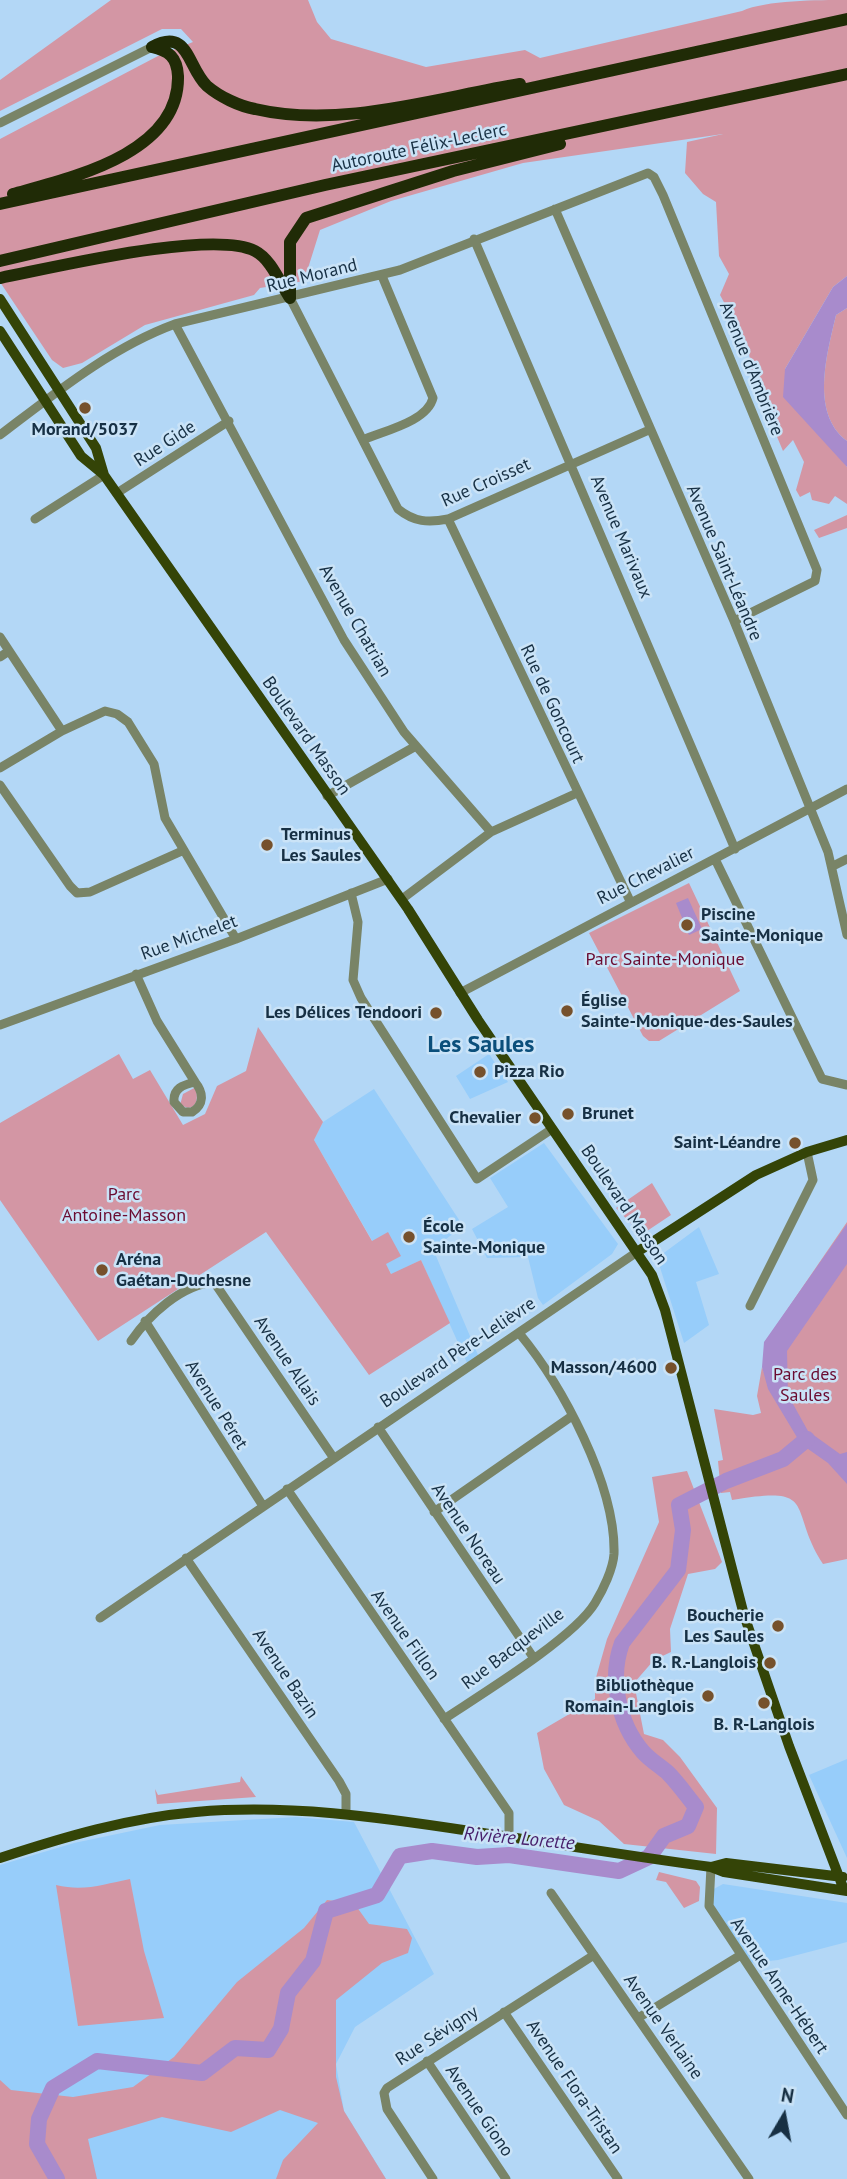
<!DOCTYPE html>
<meta charset="utf-8">
<style>
body{margin:0}
#map{position:relative;width:847px;height:2179px;overflow:hidden;background:#b3d7f6;font-family:"PT Sans",sans-serif}
canvas{display:block}
.north{position:absolute;left:749px;top:2081px;width:70px;height:70px;-webkit-text-stroke:5px #cae3f7;paint-order:stroke;rotate:10deg;font-size:19px;font-weight:700;line-height:28px;text-align:center;color:#173044}
.north::after{content:'';display:block;margin:auto;width:24px;height:32px;background:#173044;clip-path:polygon(50% 0,100% 100%,50% 72%,0 100%)}
</style>
<div id="map">
<canvas width="847" height="2179"></canvas>
<div class="north">N</div>
</div>
<script>
const c = document.querySelector('canvas').getContext('2d');
c.lineJoin = 'round';
function paint(path, color) {
  c.fillStyle = color;
  c.fill(path, 'evenodd');
}
function strokePath(path, color, width, dash) {
  c.strokeStyle = color;
  c.lineWidth = width;
  c.lineCap = dash ? 'butt' : 'round';
  c.setLineDash(dash || []);
  c.stroke(path);
}
function drawText(font, color, halo, rows, align = 'center') {
  c.font = font + ' "PT Sans",sans-serif';
  c.lineWidth = 5;
  c.setLineDash([]);
  c.textBaseline = 'middle';
  c.strokeStyle = halo;
  c.fillStyle = color;
  for (const [text, x, y, turn = 0] of rows) {
    c.save();
    c.translate(x, y);
    c.rotate((+turn || 0) * Math.PI / 180);
    c.textAlign = isNaN(turn) ? turn : align;
    if (halo) c.strokeText(text, 0, 0);
    c.fillText(text, 0, 0);
    c.restore();
  }
}
paint(new Path2D(`
 M489 1054 508 1082 470 1099 456 1076Z
 M374 1089 463 1226 433 1249 478 1355 468 1365 421 1260 392 1275 314 1140 323 1122Z
 M544 1143 618 1244 612 1254 543 1305 538 1298 528 1257 487 1258 472 1229 508 1207 490 1178Z
 M699 1227 719 1274 696 1282 709 1325 684 1343 657 1258Z
 M847 1759V1858L809 1775Z
 M296 1817 354 1822 434 1974 355 2027 336 2064 344 2111 386 2179H0V1865L74 1843 160 1825Z
 M723 1884 847 1903V1942L778 1960 750 1963 712 1905 710 1891Z`), '#97cdfa');
paint(new Path2D(`
 M111 0H308L317 22 331 39 426 67 525 50 540 58 742 11C766 0 818 0 847 0V276L833 287 785 369 847 467V504L835 496 829 504 812 500 810 492 800 497 796 490 804 462 793 440 783 451 767 413 770 407 754 389 748 346 720 295 729 274 719 256 716 202 703 194 685 173 687 142 723 134 523 163 391 201 320 230 304 281 260 288 254 295 145 325 82 363 63 368 52 360 0 282V139L158 56 193 42 181 29H162L0 111V80Z
 M847 308V441C810 413 827 354 836 315Z
 M847 515V528L819 538 814 530Z
 M689 883 740 991 659 1041H649L643 1036 589 933Z
 M258 1027 323 1122 314 1140 372 1241 388 1232 401 1256 386 1264 391 1274 421 1260 450 1323 369 1375 266 1232 98 1341 0 1200V1123L119 1054 133 1079 150 1070 183 1125 205 1114 217 1086 246 1071Z
 M196 1087C197 1096 199 1106 188 1108L180 1105 183 1094Z
 M652 1183 671 1215 647 1231 637 1230 616 1208Z
 M847 1222V1559L823 1564C787 1508 820 1485 732 1500L730 1492 721 1493 718 1461 723 1460 714 1409 753 1415 761 1413 757 1396 762 1367 765 1375 767 1339Z
 M687 1471 722 1562 715 1569 688 1574 670 1629 671 1652 654 1660 634 1683 644 1734 663 1740 680 1757 717 1808 716 1854 624 1844 599 1821 564 1805 544 1769 537 1733 595 1699V1681L607 1639 659 1522 652 1477Z
 M241 1776 256 1797 157 1804 155 1789 158 1795 240 1782Z
 M659 1872 696 1881 700 1887 699 1901 684 1908 666 1882 656 1880Z
 M130 1879 144 1951 164 2018 78 2026 56 1885C84 1892 104 1884 130 1879Z
 M327 1900 354 1903 369 1924 407 1929 412 1938 408 1953 382 1963 336 2000V2077L344 2111 386 2179H276L283 2160 318 2123 280 2110 231 2132 162 2117 88 2139 97 2179H0V2080L11 2090 73 2097 133 2087 174 2057 237 1982 304 1928Z`), '#d396a4');
paint(new Path2D(`
 M847 276V308L836 315C827 354 810 413 847 441V467L783 397 785 369 833 287Z
 M688 898 702 929 689 935 676 903Z
 M847 1224V1264L787 1351 788 1395 808 1431 840 1454 847 1452V1484L828 1463 801 1444 768 1389 762 1367 764 1342Z`), '#a88bcc');
strokePath(new Path2D(`
 M57 2179 37 2144 39 2119 53 2088 97 2061 202 2073 235 2048 268 2050 281 2029 288 1993 313 1961 326 1911 377 1895 400 1856 432 1851 477 1857 509 1855 619 1871 649 1857 664 1836 688 1826 696 1807C687 1796 678 1783 668 1773 660 1766 650 1760 643 1752 618 1723 609 1678 622 1643L678 1570 683 1530 679 1505 726 1481 783 1459 807 1439`), '#a88bcc', 16);
strokePath(new Path2D(`
 M0 123 152 47
 M555 209 734 621 828 852 847 935
 M474 239 735 849
 M290 298 398 509C414 522 428 523 448 519L649 430
 M175 324 344 640 404 732 491 832 577 793
 M0 435C54 394 110 348 175 324L400 270 648 173 654 177 663 195 817 570 815 581 734 621
 M363 440C383 431 427 422 433 398L382 276
 M117 493 229 421
 M35 519 104 475
 M448 519 630 901
 M0 637 62 731
 M0 657 9 651
 M0 768 62 731 105 711 117 714 128 722 154 764 165 818 236 939
 M0 785 70 886 77 893 90 892 182 851
 M327 796 416 746
 M715 859 822 1079 847 1085
 M833 866 847 859
 M351 893 358 922 353 980 361 998 477 1179 552 1129
 M402 899 491 832
 M136 974 157 1021 195 1082
 M460 993 847 789
 M0 1025 236 939 388 879
 M195 1082C204 1093 204 1105 192 1112H183L174 1102C173 1088 183 1085 195 1082Z
 M750 1306 813 1180 807 1152
 M145 1321 263 1506
 M131 1341C149 1315 181 1285 214 1282L333 1457
 M378 1427 533 1657
 M287 1489 509 1813V1837
 M434 1512 572 1416
 M186 1558 339 1781 346 1794V1813
 M100 1618 637 1252
 M444 1719C480 1695 574 1638 595 1603 603 1590 613 1569 614 1554 616 1485 562 1385 519 1333
 M711 1867 709 1906 847 2115
 M551 1893 749 2179
 M504 2012 618 2179
 M638 2018 739 1956
 M427 2061 506 2179
 M433 2179 387 2109 384 2093 387 2088 594 1955`), '#798467', 9);
strokePath(new Path2D(`
 M0 299 96 448 104 475
 M0 331 81 456 104 475 408 909 478 1020 652 1275 665 1310 744 1615 789 1746 844 1890
 M637 1252 756 1175 807 1152 847 1140
 M0 1858C64 1837 128 1818 196 1812 288 1804 378 1817 470 1831 550 1843 630 1856 711 1867L724 1872 847 1891
 M711 1867 726 1863 843 1877`), '#344407', 10);
strokePath(new Path2D(`
 M152 47C189 27 187 67 207 86 220 97 239 106 255 109 341 129 435 98 520 84
 M13 194C70 178 180 154 178 76 177 57 169 51 152 47
 M0 204 847 19
 M0 261 325 185 847 74
 M0 278C52 268 212 229 255 251 271 259 280 283 290 298
 M290 298V242L306 218 453 171 560 144`), '#202b06', 12);
for (const [x, y, r, color] of [
 [85,408,7,"#76512c"],
 [267,845,7,"#76512c"],
 [687,925,7,"#76512c"],
 [567,1011,7,"#76512c"],
 [436,1013,7,"#76512c"],
 [480,1072,7,"#76512c"],
 [568,1114,7,"#76512c"],
 [535,1118,7,"#76512c"],
 [795,1143,7,"#76512c"],
 [409,1237,7,"#76512c"],
 [102,1270,7,"#76512c"],
 [671,1368,7,"#76512c"],
 [778,1626,7,"#76512c"],
 [770,1663,7,"#76512c"],
 [708,1696,7,"#76512c"],
 [764,1703,7,"#76512c"]
]) {
  const dot = new Path2D();
  dot.arc(x, y, r, 0, 2 * Math.PI);
  c.fillStyle = color;
  c.fill(dot);
  strokePath(dot, '#cae3f7', 2.5);
}
drawText('18px', '#173044', '#cae3f7', [
 ["Autoroute Félix-Leclerc",419,148,-12],
 ["Rue Morand",312,276,-14],
 ["Avenue d'Ambrière",751,369,68],
 ["Rue Gide",165,444,-33],
 ["Rue Croisset",486,483,-24],
 ["Avenue Marivaux",621,537,67],
 ["Avenue Saint-Léandre",724,563,67],
 ["Avenue Chatrian",355,621,60],
 ["Rue de Goncourt",552,704,65],
 ["Boulevard Masson",306,736,55],
 ["Rue Chevalier",646,876,-27],
 ["Rue Michelet",189,938,-20],
 ["Boulevard Masson",624,1205,56],
 ["Boulevard Père-Lelièvre",458,1353,-34],
 ["Avenue Allais",287,1361,56],
 ["Avenue Péret",216,1405,58],
 ["Avenue Noreau",468,1534,56],
 ["Avenue Fillon",405,1635,55],
 ["Rue Bacqueville",513,1649,-37],
 ["Avenue Bazin",285,1674,56],
 ["Avenue Anne-Hébert",779,1986,56],
 ["Avenue Verlaine",663,2027,55],
 ["Rue Sévigny",437,2036,-33],
 ["Avenue Flora-Tristan",574,2087,56],
 ["Avenue Giono",479,2111,56]
]);
drawText('bold 18px', '#173044', '#cae3f7', [
 ["Morand/5037",85,430,"center"],
 ["Terminus",281,835],
 ["Les Saules",281,856],
 ["Piscine",701,915],
 ["Sainte-Monique",701,936],
 ["Église",581,1001],
 ["Sainte-Monique-des-Saules",581,1022],
 ["Les Délices Tendoori",422,1013,"right"],
 ["Pizza Rio",494,1072],
 ["Brunet",582,1114],
 ["Chevalier",521,1118,"right"],
 ["Saint-Léandre",781,1143,"right"],
 ["École",423,1227],
 ["Sainte-Monique",423,1248],
 ["Aréna",116,1260],
 ["Gaétan-Duchesne",116,1281],
 ["Masson/4600",657,1368,"right"],
 ["Boucherie",764,1616,"right"],
 ["Les Saules",764,1637,"right"],
 ["B. R.-Langlois",756,1663,"right"],
 ["Bibliothèque",694,1686,"right"],
 ["Romain-Langlois",694,1707,"right"],
 ["B. R-Langlois",764,1725,"center"]
], 'left');
drawText('18px', '#6a0b31', '#cae3f7', [
 ["Parc Sainte-Monique",665,960],
 ["Parc",124,1195],
 ["Antoine-Masson",124,1216],
 ["Parc des",805,1375],
 ["Saules",805,1396]
]);
drawText('italic 19px', '#471f6b', '#cae3f7', [
 ["Rivière Lorette",519,1839,5]
]);
drawText('bold 24px', '#0b4f7b', '#cae3f7', [
 ["Les Saules",481,1045]
]);
</script>
